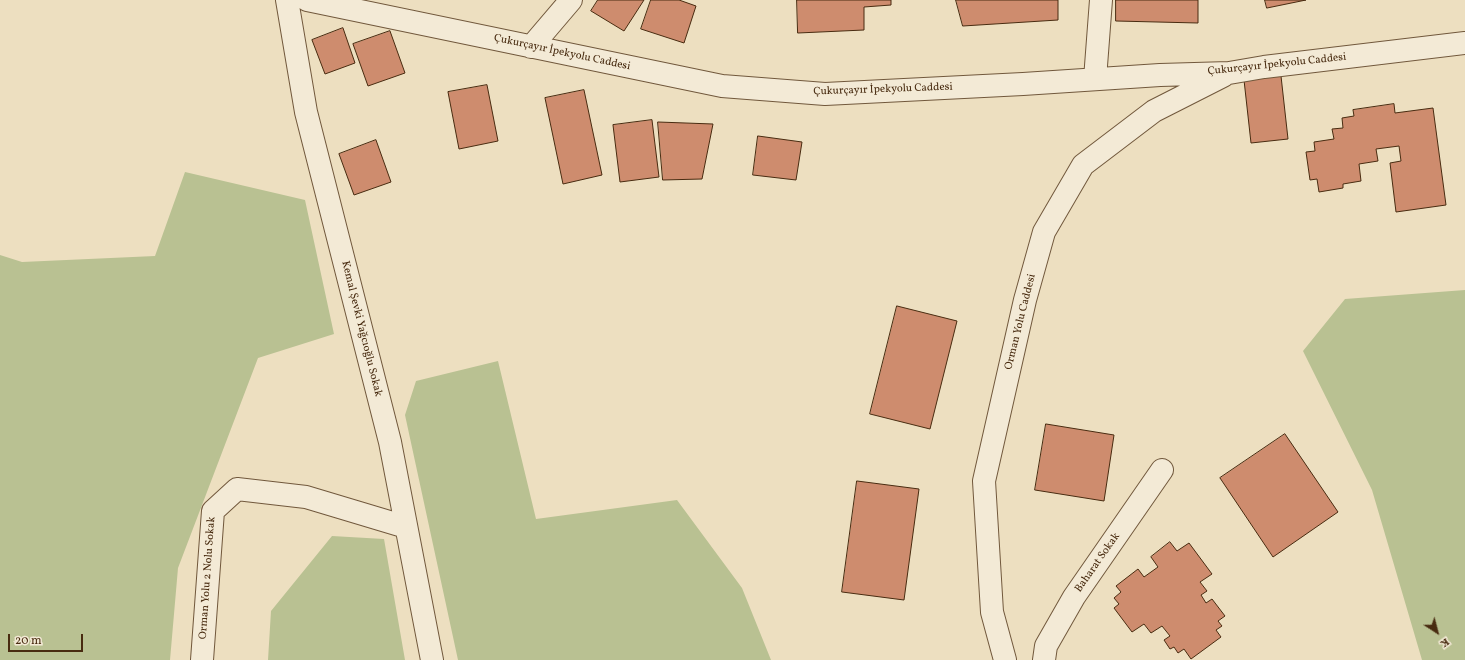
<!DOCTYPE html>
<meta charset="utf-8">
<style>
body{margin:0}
#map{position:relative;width:1465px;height:660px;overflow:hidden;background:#eddfc0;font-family:Vollkorn,serif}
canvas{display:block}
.north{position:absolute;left:1417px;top:612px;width:40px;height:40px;-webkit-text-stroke:3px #f3ead6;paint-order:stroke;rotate:144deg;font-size:11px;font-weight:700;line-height:16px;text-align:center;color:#482b10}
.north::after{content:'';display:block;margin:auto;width:14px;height:18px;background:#482b10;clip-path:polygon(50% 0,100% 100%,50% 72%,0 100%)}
.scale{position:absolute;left:8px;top:634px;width:75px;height:18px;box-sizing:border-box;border:2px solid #482b10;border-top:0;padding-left:5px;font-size:12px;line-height:14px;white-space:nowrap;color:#482b10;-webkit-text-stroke:3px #f3ead6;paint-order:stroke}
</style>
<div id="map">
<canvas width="1465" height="660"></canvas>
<div class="north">K</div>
<div class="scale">20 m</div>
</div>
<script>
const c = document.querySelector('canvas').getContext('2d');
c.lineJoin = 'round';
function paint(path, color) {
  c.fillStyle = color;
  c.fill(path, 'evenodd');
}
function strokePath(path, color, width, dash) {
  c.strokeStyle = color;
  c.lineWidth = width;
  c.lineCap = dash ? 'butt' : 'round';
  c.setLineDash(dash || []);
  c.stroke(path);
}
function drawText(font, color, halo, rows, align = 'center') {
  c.font = font + ' Vollkorn,serif';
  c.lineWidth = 3;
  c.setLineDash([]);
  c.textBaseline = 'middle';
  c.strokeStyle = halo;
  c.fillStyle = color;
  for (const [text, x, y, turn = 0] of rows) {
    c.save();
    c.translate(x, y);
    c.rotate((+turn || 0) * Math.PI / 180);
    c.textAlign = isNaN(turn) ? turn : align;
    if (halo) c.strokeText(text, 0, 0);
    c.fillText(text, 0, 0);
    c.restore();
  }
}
paint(new Path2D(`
 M185 172 305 200 334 334 258 358 178 568 170 660H0V255L22 262 155 256Z
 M1465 290V660H1422L1372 490 1303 351 1345 299Z
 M498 361 536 519 677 500 742 588 771 660H458L405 415 416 381Z
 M332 536 384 539 405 660H268L271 611Z`), '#b9c192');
const building = new Path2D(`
 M598 0H644L624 31 591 11Z
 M651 0H679L696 6 684 43 641 29Z
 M797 0H891V5L864 7V30L798 33Z
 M956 0H1058V20L963 26Z
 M1116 0H1198V23L1116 21Z
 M1265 0H1306L1267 8Z
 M343 28 355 63 325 74 312 40Z
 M390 31 405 73 368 86 353 44Z
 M1281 76 1288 139 1251 143 1244 80Z
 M487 85 498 141 459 149 448 92Z
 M584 90 602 175 563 184 545 98Z
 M1394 104 1395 113 1433 108 1446 205 1396 212 1390 163 1401 161 1399 146 1376 149 1378 161 1359 164 1361 181 1343 184V188L1319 192 1317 179 1310 180 1306 152 1315 151 1314 142 1334 139 1332 129 1343 128 1342 118 1354 116 1353 110Z
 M652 120 659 177 620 182 613 125Z
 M658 122 713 124 702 179 663 180Z
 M758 136 802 142 796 180 753 175Z
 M376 140 391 182 354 195 339 154Z
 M897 306 957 321 930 429 870 414Z
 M1046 424 1114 435 1104 501 1035 490Z
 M1285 434 1338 512 1273 557 1220 478Z
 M857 481 919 489 904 600 842 592Z
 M1170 542 1177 551 1189 543 1212 574 1200 582 1207 591 1201 595 1206 603 1212 599 1225 616 1218 621 1222 626 1216 630 1221 637 1191 659 1184 649 1178 653 1174 647 1170 649 1164 640 1170 636 1162 626 1151 633 1144 624 1132 632 1114 608 1119 604 1114 598 1121 592 1116 586 1138 569 1144 577 1158 567 1151 557Z`);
paint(building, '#ce8c6e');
strokePath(building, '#482b10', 1);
const minor = new Path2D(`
 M287 0 306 112 390 442 432 660
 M307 0 722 86 825 94 1023 84 1160 75 1229 73 1264 67 1465 43
 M531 47 571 0
 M1095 79 1101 0
 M202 660 213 511 237 489 306 497 406 527
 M1005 660 992 612 984 481 1025 300 1044 232 1083 165 1154 111 1223 76
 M1044 660 1046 646 1074 597 1162 470`);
strokePath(minor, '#71583c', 24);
strokePath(minor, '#f3ead6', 22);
drawText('11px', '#482b10', '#f3ead6', [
 ["Çukurçayır İpekyolu Caddesi",562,53,12],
 ["Çukurçayır İpekyolu Caddesi",1277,65,-6],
 ["Çukurçayır İpekyolu Caddesi",883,90,-2],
 ["Orman Yolu Caddesi",1021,322,-76],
 ["Kemal Şevki Yağcıoğlu Sokak",361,329,76],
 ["Baharat Sokak",1098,563,-55],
 ["Orman Yolu 2 Nolu Sokak",208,578,-86]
]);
</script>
